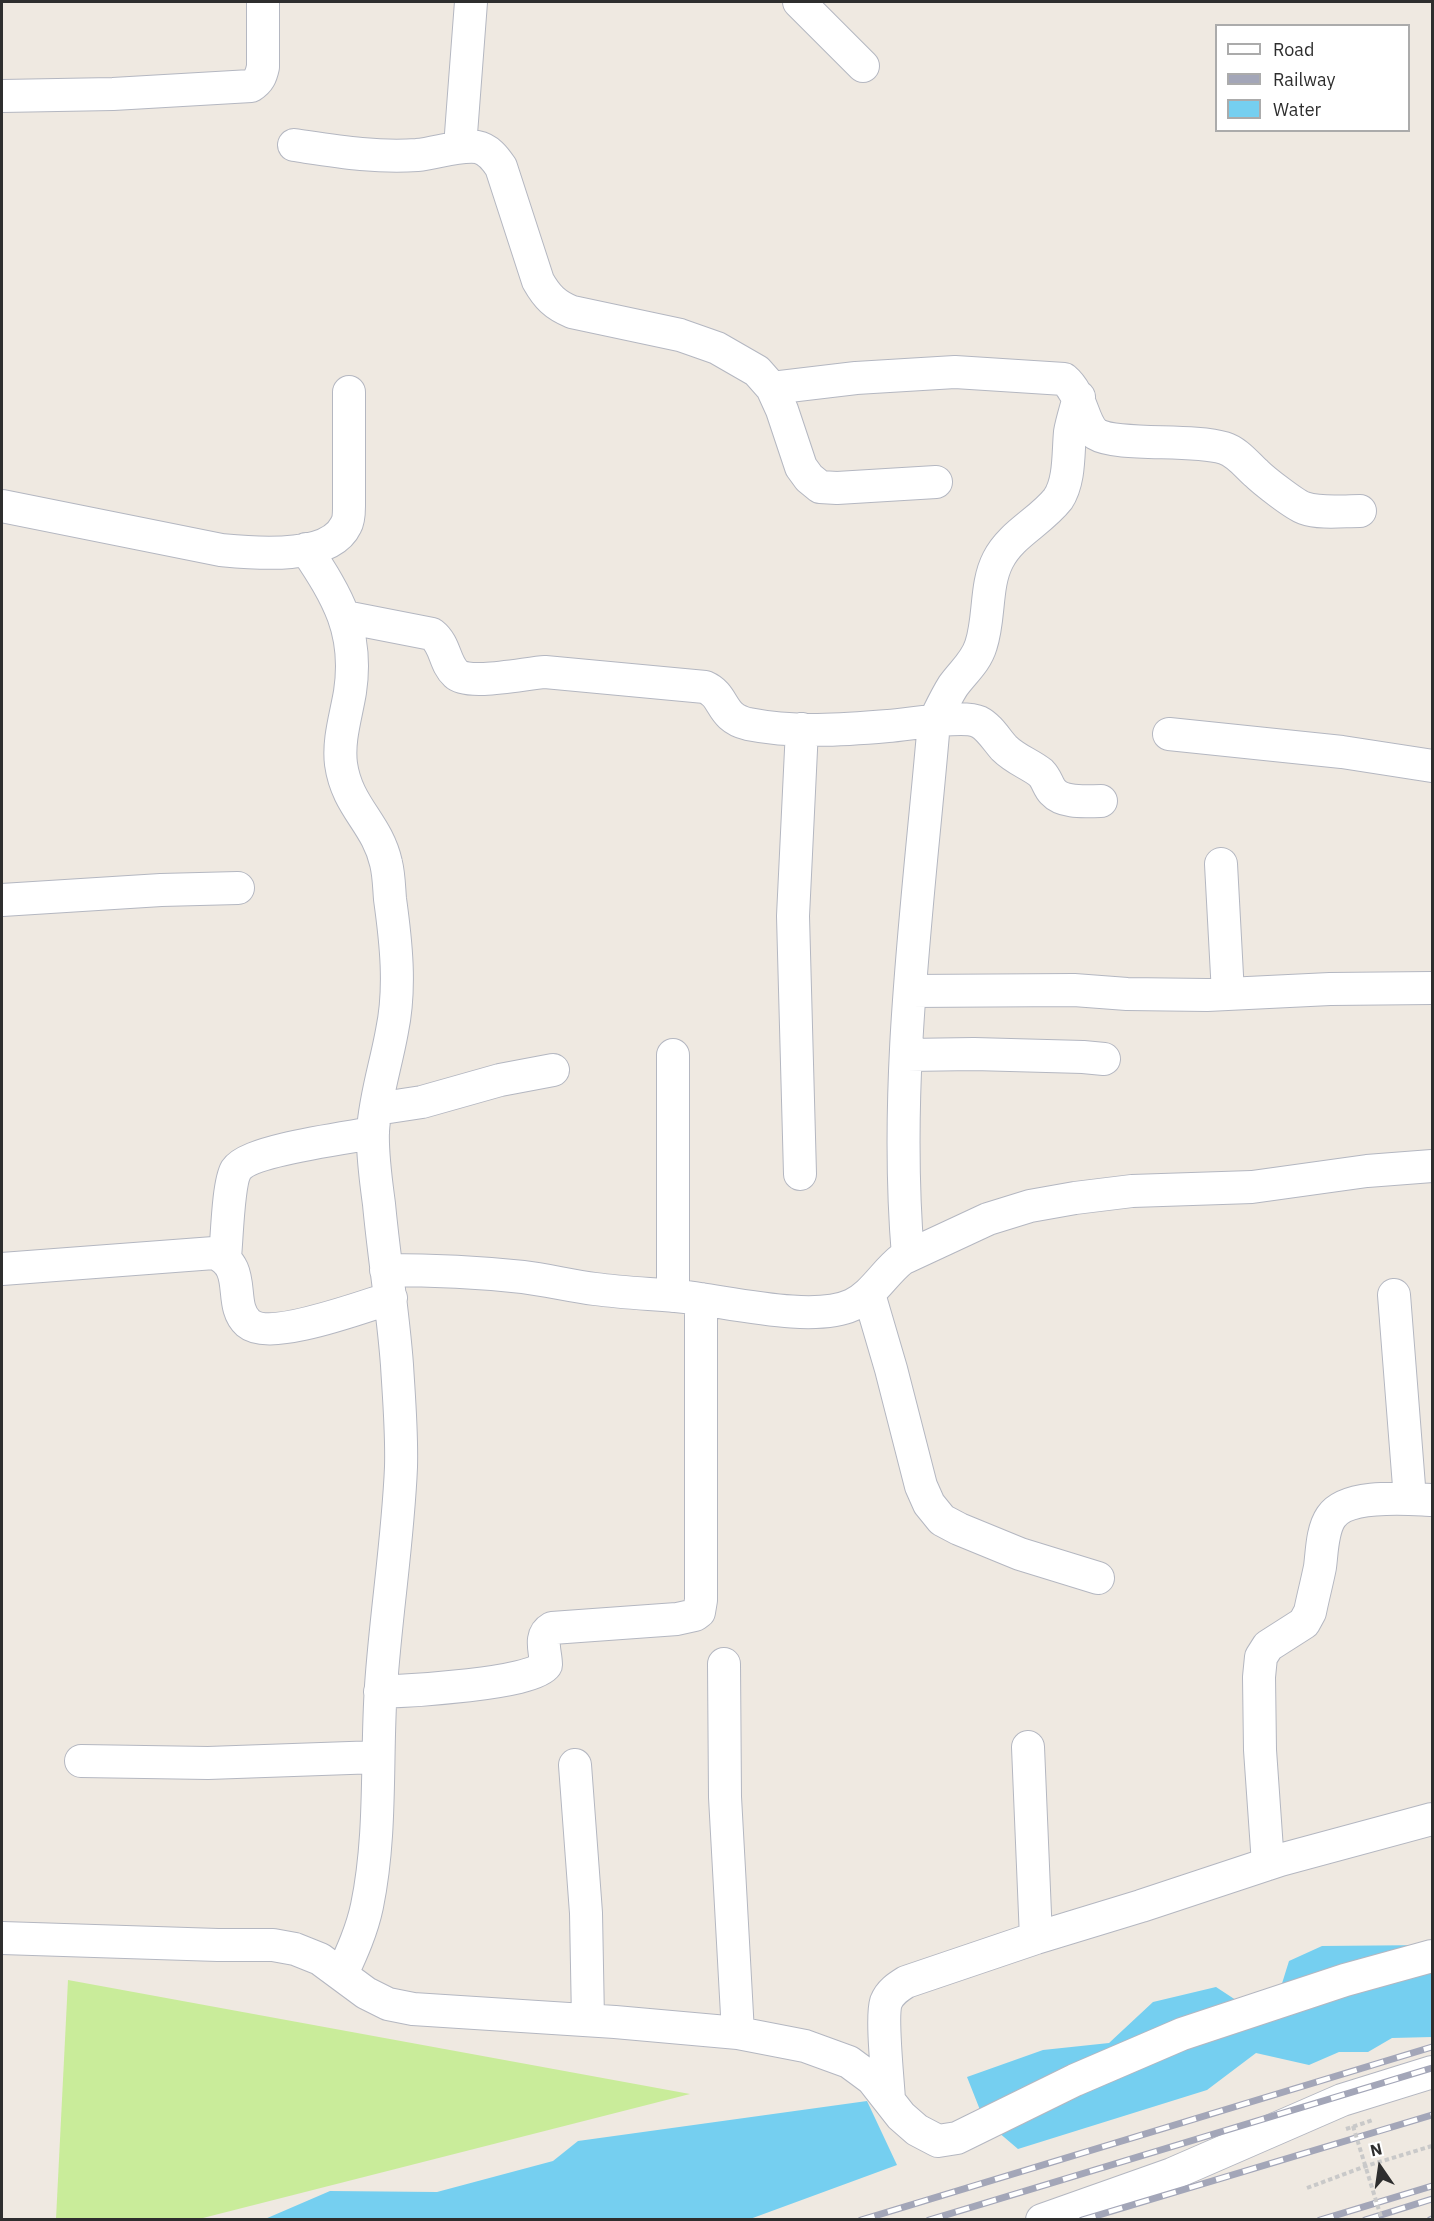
<!DOCTYPE html>
<style>
body{margin:0}
#map{position:relative;width:1434px;height:2221px;overflow:hidden;background:#efe9e1;font-family:"IBM Plex Sans",sans-serif}
canvas{display:block}
.frame{position:absolute;inset:0;border:3px solid #2e2e2e;pointer-events:none}
.legend{position:absolute;left:1215px;top:24px;width:195px;height:108px;box-sizing:border-box;background:#fff;border:2px solid #ababab;margin:0;padding:8px 10px;list-style:none;font-size:18px;color:#2e2e2e}
.legend li{display:flex;align-items:center;gap:12px;height:30px}
.legend b{width:30px;border:2px solid #ababab}
.north{position:absolute;left:1350px;top:2137px;width:60px;height:60px;-webkit-text-stroke:4px #fff;paint-order:stroke;rotate:347deg;font-size:16px;font-weight:700;line-height:24px;text-align:center;color:#2e2e2e}
.north::after{content:'';display:block;margin:auto;width:21px;height:27px;background:#2e2e2e;clip-path:polygon(50% 0,100% 100%,50% 72%,0 100%)}
</style>
<div id="map">
<canvas width="1434" height="2221"></canvas>
<div class="frame"></div>
<ul class="legend">
<li><b style="height:8px;background:#fff"></b>Road</li>
<li><b style="height:8px;background:#a3a6b8"></b>Railway</li>
<li><b style="height:16px;background:#75cff0"></b>Water</li>
</ul>
<div class="north">N</div>
</div>
<script>
const c = document.querySelector('canvas').getContext('2d');
c.lineJoin = 'round';
function paint(path, color) {
  c.fillStyle = color;
  c.fill(path, 'evenodd');
}
function strokePath(path, color, width, dash) {
  c.strokeStyle = color;
  c.lineWidth = width;
  c.lineCap = dash ? 'butt' : 'round';
  c.setLineDash(dash || []);
  c.stroke(path);
}
paint(new Path2D(`
 M68 1980 690 2094 199 2219H56Z`), '#c9ec9a');
paint(new Path2D(`
 M1432 1945V2037L1392 2038 1368 2052H1339L1309 2065 1256 2053 1207 2090 1018 2149 984 2120 967 2077 1043 2050 1109 2043 1153 2002 1216 1987 1245 2006H1275L1289 1961 1322 1946Z
 M867 2101 897 2165 750 2219H265L330 2191 437 2192 553 2161 578 2141Z`), '#75cff0');
const minor = new Path2D(`
 M799 2 863 66
 M2 96 113 94 251 86C259 81 261 76 263 67V2
 M294 145C335 151 375 158 417 155 437 153 457 145 477 147 488 149 495 158 501 167L538 281C547 297 555 305 572 312L680 335 717 348 757 371 772 388 782 410 801 467 809 478 820 487 837 488 936 482
 M460 147 471 2
 M772 388 856 378 955 372 1064 379C1083 395 1082 424 1096 434 1117 447 1192 438 1224 448 1237 452 1246 464 1256 473 1264 481 1295 505 1304 508 1321 514 1342 511 1360 511
 M2 506 221 550C253 553 329 561 346 525 349 520 349 512 349 506V392
 M306 549C338 597 359 632 350 692 346 716 338 740 341 764 347 807 377 823 386 863 389 875 389 887 390 899 396 942 401 988 392 1031 386 1065 375 1097 373 1131 372 1155 376 1181 379 1204 384 1258 393 1311 397 1365 399 1399 402 1433 401 1467 398 1540 386 1613 381 1686 376 1759 382 1833 367 1906 362 1930 352 1952 342 1974
 M345 617 432 634C446 645 444 663 456 674 468 686 526 673 545 672L705 687C726 696 719 717 748 724 793 733 842 730 888 726 908 725 962 714 979 722 989 727 996 739 1004 748 1016 760 1030 764 1041 773 1047 779 1048 787 1053 792 1064 804 1087 801 1101 801
 M1169 734 1342 752 1432 766
 M1221 864 1228 994
 M2 900 161 890 238 888
 M910 991 1074 990 1127 994 1207 995 1330 989 1432 988
 M673 1055V1296
 M907 1055 974 1054 1083 1057 1104 1059
 M376 1109 422 1102 500 1080 553 1070
 M800 1174 793 916 802 729
 M908 1256C893 1078 919 899 934 722 940 710 946 697 953 686 963 672 976 662 981 645 990 618 985 585 998 560 1011 534 1040 522 1058 499 1070 481 1068 453 1070 432 1072 421 1076 409 1079 397
 M225 1257C227 1238 228 1184 236 1170 249 1150 347 1138 373 1133
 M2 1269 214 1253C249 1267 227 1304 248 1323 270 1342 364 1306 391 1298
 M386 1270C432 1270 477 1272 523 1277 547 1280 571 1286 595 1289 625 1293 655 1294 685 1297 729 1302 813 1323 852 1305 873 1295 884 1273 902 1259L988 1219 1030 1206 1075 1198 1132 1191 1252 1187 1367 1171 1432 1166
 M869 1294 891 1369 921 1486 929 1504 942 1520 959 1529 1020 1554 1098 1578
 M1394 1295 1410 1499
 M724 1664 725 1797 738 2033
 M380 1692C408 1691 533 1684 546 1665 546 1652 538 1636 552 1628L677 1619 695 1615 699 1612 701 1600V1299
 M1028 1747 1036 1938
 M81 1761 208 1763 378 1757
 M575 1765 586 1913 588 2020
 M1268 1864 1260 1750 1259 1677 1261 1657 1268 1646 1304 1623 1310 1612C1313 1597 1317 1582 1320 1567 1322 1552 1322 1530 1331 1517 1347 1493 1406 1499 1432 1500
 M2 1938 218 1945H273L295 1949 320 1959 366 1993 388 2004 413 2009 615 2022 738 2033 805 2046 849 2062 872 2079 901 2116 917 2130 938 2141 957 2138 1075 2080 1182 2034 1345 1980 1432 1956
 M889 2100C888 2080 881 2018 886 2002 890 1992 898 1987 906 1982L1036 1938 1141 1906 1280 1860 1432 1819
 M1042 2220 1172 2174 1342 2100 1432 2072`);
strokePath(minor, '#b4b7c1', 34);
strokePath(new Path2D(`
 M1346 2129 1373 2120
 M1307 2188 1366 2166 1432 2146
 M1366 2220 1432 2199`), '#c9c9c9', 4, [4.5, 3]);
strokePath(minor, '#fff', 32);
const rail = new Path2D(`
 M861 2220 1432 2047
 M929 2220 1432 2068
 M1082 2220 1432 2115
 M1320 2220 1432 2186
 M1365 2220 1432 2199
 M1430 2220 1432 2219`);
strokePath(rail, '#a3a6b8', 7);
strokePath(rail, '#fff', 4.5, [14]);
strokePath(new Path2D(`
 M1353 2126 1382 2220`), '#c9c9c9', 4, [4.5, 3]);
</script>
